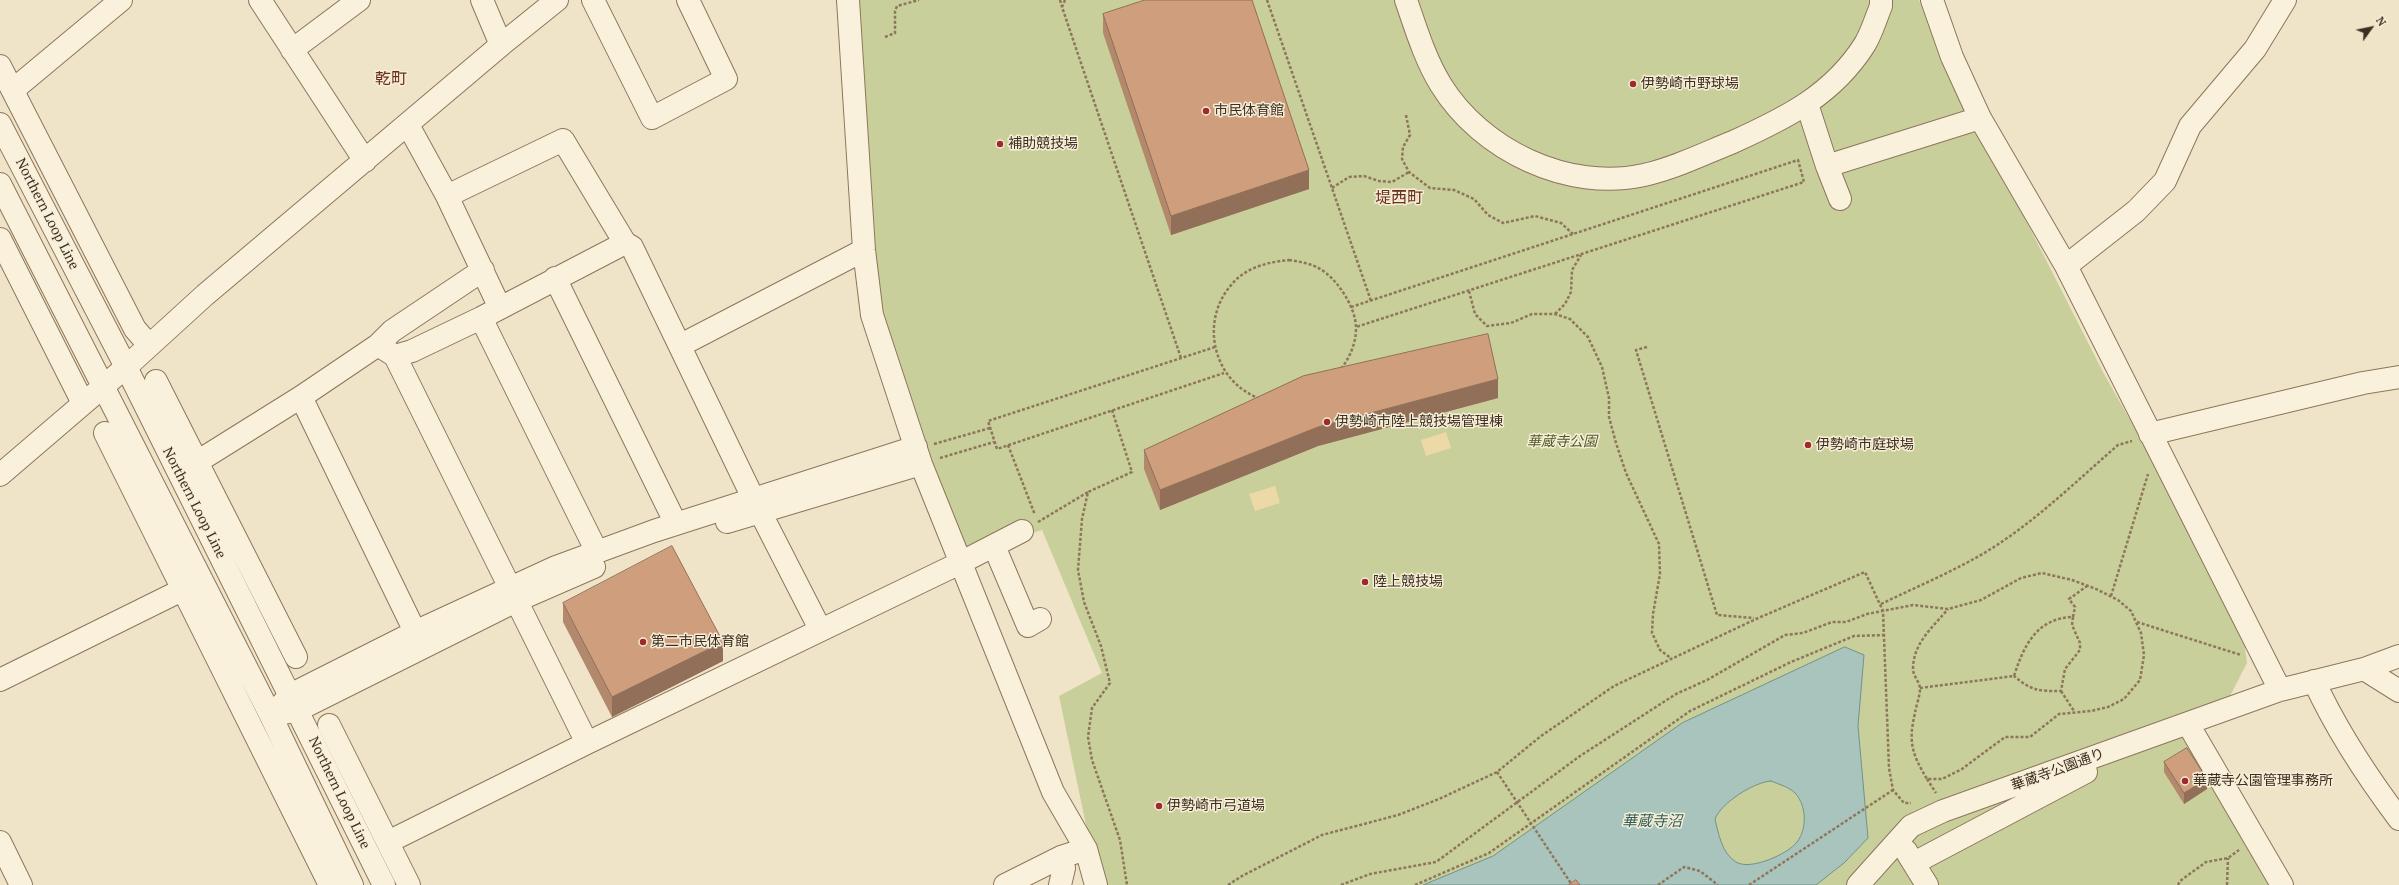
<!DOCTYPE html>
<meta charset="utf-8">
<style>
body{margin:0}
#map{position:relative;width:2399px;height:885px;overflow:hidden;background:#f0e4c8;font-family:"PT Serif",serif}
canvas{display:block}
.north{position:absolute;left:2351px;top:8px;width:40px;height:40px;-webkit-text-stroke:3px #f7eed8;paint-order:stroke;rotate:57deg;font-size:11px;font-weight:700;line-height:16px;text-align:center;color:#3d2e20}
.north::after{content:'';display:block;margin:auto;width:14px;height:18px;background:#3d2e20;clip-path:polygon(50% 0,100% 100%,50% 72%,0 100%)}
</style>
<div id="map">
<canvas width="2399" height="885"></canvas>
<div class="north">N</div>
</div>
<script>
const c = document.querySelector('canvas').getContext('2d');
c.lineJoin = 'round';
function paint(path, color) {
  c.fillStyle = color;
  c.fill(path, 'evenodd');
}
function strokePath(path, color, width, dash) {
  c.strokeStyle = color;
  c.lineWidth = width;
  c.lineCap = dash ? 'butt' : 'round';
  c.setLineDash(dash || []);
  c.stroke(path);
}
function drawText(font, color, halo, rows, align = 'center') {
  c.font = font + ' "PT Serif","Noto Sans JP",serif';
  c.lineWidth = 3;
  c.setLineDash([]);
  c.textBaseline = 'middle';
  c.strokeStyle = halo;
  c.fillStyle = color;
  for (const [text, x, y, turn = 0] of rows) {
    c.save();
    c.translate(x, y);
    c.rotate((+turn || 0) * Math.PI / 180);
    c.textAlign = isNaN(turn) ? turn : align;
    if (halo) c.strokeText(text, 0, 0);
    c.fillText(text, 0, 0);
    c.restore();
  }
}
paint(new Path2D(`
 M853 0H1919L1954 79 2103 372 2161 475 2244 641 2247 663 2229 698 2174 718 2271 885H1102L1090 844 1059 696 1102 673 1042 530 966 555 918 430 876 303Z`), '#c9cf9b');
paint(new Path2D(`
 M1446 432 1451 448 1426 456 1421 440Z
 M1275 486 1280 503 1255 511 1249 494Z`), '#ecd9a5');
const water = new Path2D(`
 M1845 647 1864 655 1858 726 1868 838 1844 863 1816 885H1423L1493 856 1682 723ZM1771 781C1778 784 1789 787 1795 793 1807 806 1807 829 1797 842 1788 854 1750 871 1736 862 1722 854 1718 832 1715 819 1721 803 1754 782 1771 781Z`);
paint(water, '#a9c4bc');
strokePath(water, '#6f938a', 1);
const minor = new Path2D(`
 M260 0 365 161
 M482 0 501 45
 M593 0 652 118 726 79 688 0
 M848 0 864 250 872 315 921 464 1053 792 1086 849 1096 885
 M1406 0C1416 29 1425 59 1441 85 1481 150 1568 192 1644 175 1675 168 1703 154 1733 142 1786 118 1833 95 1865 44 1872 32 1876 18 1881 6V0
 M1932 0 1952 57 1980 118 2066 266 2280 690
 M292 50 359 0
 M0 66 135 329 149 345
 M13 90 121 0
 M1807 104 1827 166 1840 199
 M0 124 126 367 384 885
 M408 125 447 196 500 308
 M1827 166 1980 118
 M0 184 271 716 352 885
 M447 196 563 140 625 243
 M0 239 83 403
 M2066 266 2136 211 2165 181 2190 126 2255 49 2285 0
 M555 278 676 524
 M481 318 597 552
 M378 345 392 331 483 270
 M681 345 864 250
 M395 356 412 351 481 318 625 243 632 247 753 498 820 629
 M156 381 296 657
 M301 397 421 644
 M105 433 330 885
 M2150 434 2363 383 2399 377
 M197 462 301 397 378 345 395 356 587 743
 M0 475 126 367 205 295 501 45 557 0
 M727 522 921 464
 M994 546 1028 626 1040 619
 M2364 669 2399 691
 M0 680 182 590
 M2314 681C2337 731 2366 775 2399 819
 M281 705 290 695 415 632 556 567 654 531 916 447
 M284 713 298 710 516 601 594 567
 M2188 724 2282 885
 M329 725 409 885
 M0 842 21 885
 M388 842 587 743 960 563 1022 531
 M1906 851 1927 885
 M1914 863 2086 772
 M1005 885 1061 857 1086 849
 M1060 885 1064 868 1061 857
 M1858 885 1911 826 1943 811 2280 690 2364 669 2399 656`);
strokePath(minor, '#8d765c', 24);
strokePath(new Path2D(`
 M1060 0 1062 7
 M1065 0 1062 7 1181 358
 M1267 0 1371 301
 M885 37 895 33V11L897 6 919 0
 M1406 115 1410 135 1403 147 1402 159 1409 172 1430 188 1454 190 1474 199 1488 215 1503 223 1535 216 1561 223 1573 234
 M1332 188 1349 177 1364 176 1379 181 1392 182 1409 172
 M1289 260C1302 262 1315 264 1326 273 1340 284 1356 309 1356 328 1356 359 1331 386 1304 396 1291 400 1278 404 1265 400 1215 387 1197 323 1232 284 1246 267 1269 262 1289 260Z
 M1469 291 1475 314 1487 326 1511 323 1532 314H1555L1570 319 1588 337 1602 367 1609 398V417L1616 443 1626 473 1659 544 1660 574 1653 614 1652 633 1660 650 1672 659
 M1351 307 1798 160 1804 182 1356 327
 M1555 314 1565 304 1571 292 1572 270 1581 255
 M1215 347 988 421 997 449 1224 373
 M1647 347 1636 350 1717 615 1754 618
 M1112 410 1132 472 1088 492 1082 519 1078 570 1084 602 1101 646 1110 683 1092 708 1088 737 1092 760 1120 840 1127 885
 M934 444 990 428
 M1008 445 1035 515
 M940 458 994 442
 M1038 522 1088 492
 M2111 596 2148 474
 M1881 604C1922 584 1965 567 2003 541 2044 513 2080 478 2118 445L2132 441
 M2073 617 2075 607 2069 599 2087 586
 M2137 622 2241 655
 M1920 688 2014 676C2024 645 2037 618 2073 617L2072 625 2080 643V650L2065 669 2061 691C2038 691 2032 691 2014 676
 M2061 691 2074 711
 M1497 772 1572 885
 M1927 779 1936 793
 M1228 885 1242 876 1322 835 1398 815 1439 799 1497 772 1541 736 1614 686 1756 619 1865 572 1883 611 1889 768 1893 790 1904 803H1911
 M1341 885 1370 874 1436 862 1580 756 1676 694 1707 680 1785 635 1803 633 1832 622H1846L1867 614 1913 605 1948 609 1981 600 2021 578 2042 573 2072 580 2096 589 2118 600 2131 611 2141 633 2144 655 2140 680 2124 699 2108 707 2091 711 2059 714 2030 737H2005L1962 769 1942 779H1927C1912 754 1908 742 1915 713 1916 706 1920 696 1920 689 1920 682 1913 676 1913 669 1913 643 1933 627 1948 609
 M1415 885 1489 853 1690 711 1791 662 1854 636 1884 635
 M1658 885 1684 867 1700 871 1718 885
 M1749 885 1893 790
 M2178 885 2180 881 2206 862 2228 858 2239 850
 M2227 885 2228 858`), '#8d765c', 2.5, [3, 2]);
strokePath(minor, '#faf1dc', 22);
paint(new Path2D(`
 M1103 14 1309 189 1171 235 1103 33Z
 M1498 398 1318 446 1160 510 1144 469V450Z
 M563 603 723 661 612 717 563 622Z
 M2164 762 2207 789 2184 804 2164 772Z`), '#b2896c');
paint(new Path2D(`
 M1309 170V189L1171 235V216Z
 M1498 379V398L1318 446 1160 510V490L1318 427Z
 M723 642V661L612 717V697Z
 M2207 779V789L2184 804V793Z`), '#916f58');
const building = new Path2D(`
 M1145 0H1252L1309 170 1171 216 1103 14Z
 M1488 334 1498 379 1318 427 1160 490 1144 450 1303 376Z
 M672 546 723 642 612 697 563 603Z
 M2187 748 2207 779 2184 793 2164 762Z
 M1576 880 1580 885H1569Z`);
paint(building, '#cf9f7d');
strokePath(building, '#916f58', 1);
for (const [x, y, r, color] of [
 [1633,84,4,"#9e2a2b"],
 [1206,111,4,"#9e2a2b"],
 [1000,144,4,"#9e2a2b"],
 [1327,422,4,"#9e2a2b"],
 [1808,445,4,"#9e2a2b"],
 [1365,582,4,"#9e2a2b"],
 [643,642,4,"#9e2a2b"],
 [2185,781,4,"#9e2a2b"],
 [1159,806,4,"#9e2a2b"]
]) {
  const dot = new Path2D();
  dot.arc(x, y, r, 0, 2 * Math.PI);
  c.fillStyle = color;
  c.fill(dot);
  strokePath(dot, '#f7eed8', 1.5);
}
drawText('14px', '#3d2e20', '#f7eed8', [
 ["伊勢崎市野球場",1641,84],
 ["市民体育館",1214,111],
 ["補助競技場",1008,144],
 ["伊勢崎市陸上競技場管理棟",1335,422],
 ["伊勢崎市庭球場",1816,445],
 ["陸上競技場",1373,582],
 ["第二市民体育館",651,642],
 ["華蔵寺公園管理事務所",2193,781],
 ["伊勢崎市弓道場",1167,806]
], 'left');
drawText('14px', '#3d2e20', '#f7eed8', [
 ["Northern Loop Line",47,214,63],
 ["Northern Loop Line",194,503,63],
 ["華蔵寺公園通り",2058,770,-20],
 ["Northern Loop Line",339,793,64]
]);
drawText('italic 14px', '#4d5a26', '#f7eed8', [
 ["華蔵寺公園",1562,442]
]);
drawText('italic 15px', '#2f5d5a', '#f7eed8', [
 ["華蔵寺沼",1652,822]
]);
drawText('16px', '#6b2e1e', '#f7eed8', [
 ["乾町",391,79],
 ["堤西町",1399,198]
]);
</script>
